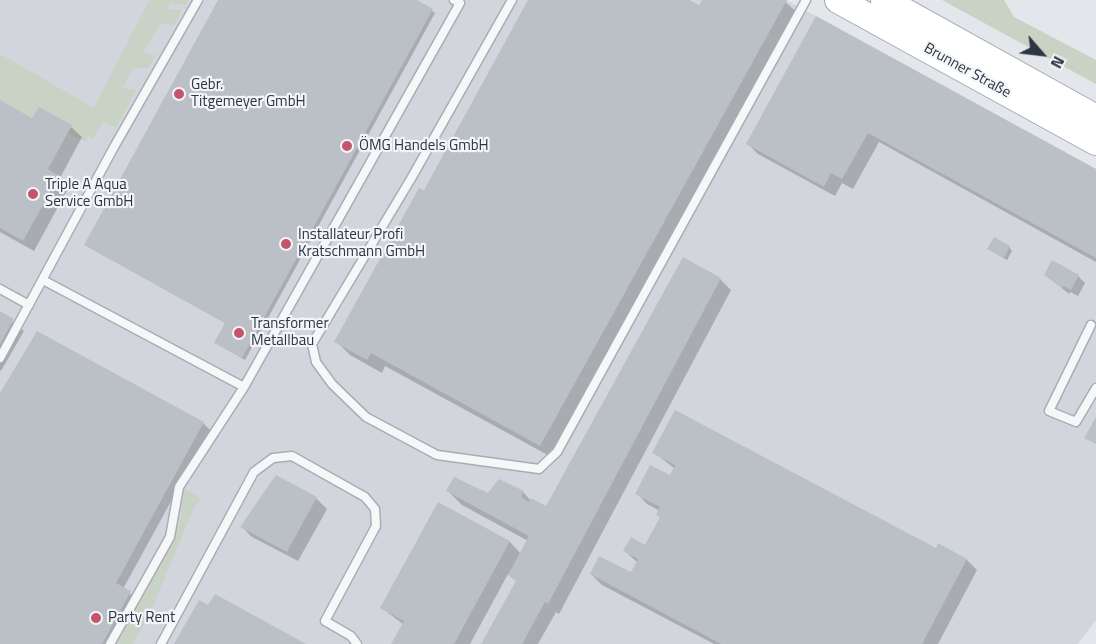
<!DOCTYPE html>
<meta charset="utf-8">
<style>
body{margin:0}
#map{position:relative;width:1096px;height:644px;overflow:hidden;background:#e3e6ea;font-family:"Titillium Web",sans-serif}
canvas{display:block}
.north{position:absolute;left:1012px;top:24px;width:60px;height:60px;-webkit-text-stroke:4px #f3f5f8;paint-order:stroke;rotate:118deg;font-size:16px;font-weight:700;line-height:24px;text-align:center;color:#2c3541}
.north::after{content:'';display:block;margin:auto;width:21px;height:27px;background:#2c3541;clip-path:polygon(50% 0,100% 100%,50% 72%,0 100%)}
</style>
<div id="map">
<canvas width="1096" height="644"></canvas>
<div class="north">N</div>
</div>
<script>
const c = document.querySelector('canvas').getContext('2d');
c.lineJoin = 'round';
function paint(path, color) {
  c.fillStyle = color;
  c.fill(path, 'evenodd');
}
function strokePath(path, color, width, dash) {
  c.strokeStyle = color;
  c.lineWidth = width;
  c.lineCap = dash ? 'butt' : 'round';
  c.setLineDash(dash || []);
  c.stroke(path);
}
function drawText(font, color, halo, rows, align = 'center') {
  c.font = font + ' "Titillium Web",sans-serif';
  c.lineWidth = 4.5;
  c.setLineDash([]);
  c.textBaseline = 'middle';
  c.strokeStyle = halo;
  c.fillStyle = color;
  for (const [text, x, y, turn = 0] of rows) {
    c.save();
    c.translate(x, y);
    c.rotate((+turn || 0) * Math.PI / 180);
    c.textAlign = isNaN(turn) ? turn : align;
    if (halo) c.strokeText(text, 0, 0);
    c.fillText(text, 0, 0);
    c.restore();
  }
}
paint(new Path2D(`
 M0 0H786L1096 169V620L1078 644H0Z`), '#d2d6dc');
paint(new Path2D(`
 M149 0H188L186 5 170 3 167 9 182 10 174 25 160 24 143 53 156 55 148 68H133L123 88 136 90 116 128 103 121 94 139 88 136 86 142 68 133 72 125 39 107 32 118 0 100V54L94 108Z
 M942 0H1004L1014 17 1096 60V84Z
 M184 489 201 498 194 508 150 613 133 644H117L174 539 181 518Z`), '#c9d3c5');
paint(new Path2D(`
 M219 0H414L435 13 245 360 216 343 227 324 85 245Z
 M530 0H686L699 7 703 0H783L800 15 555 459 385 366 382 373 350 355 336 341 424 192Z
 M817 18 1096 171V262L879 142 853 189 842 183 835 196 758 154 748 144Z
 M0 102 33 120 39 109 71 127 82 137 60 178 69 187 34 251 0 232Z
 M1009 247 1012 251 1007 260 992 251Z
 M683 259 720 279 731 290 559 614 556 612 538 644H482L517 582 508 574 470 644H393L404 625 382 608 439 504 510 542 521 554 528 541 462 505 448 491 489 495 523 492 531 501 547 508Z
 M1046 275 1078 276 1085 283 1078 296 1070 292 1069 294Z
 M0 313 24 331 1 371 0 370Z
 M38 333 203 423 210 430 123 589 137 599 112 644H0V396Z
 M654 452 967 560 977 570 938 644H714L602 585 591 574H632L638 563 625 551 646 547 661 518 660 511 647 504 637 493 671 477 675 469Z
 M316 498 327 509 298 561 252 537 242 527Z`), '#0003');
paint(new Path2D(`
 M218 0H417L433 9 242 358 214 343 225 323 84 245Z
 M528 0H689L699 5 702 0H787L540 446 371 353 367 360 334 342 419 188 424 190Z
 M816 16 1096 169V258L868 133 842 179 831 173 824 187 746 144Z
 M0 100 32 118 39 107 72 125 48 169 59 176 23 241 0 228Z
 M994 237 1010 246 1004 258 987 249Z
 M683 257 721 278 548 604 545 602 522 644H481L516 581 508 575 529 536 446 491 454 477 488 493 499 479 524 491 521 497 529 502 531 498 546 506Z
 M1052 260 1079 275 1071 290 1063 286 1062 288 1044 275Z
 M0 311 14 319 0 344Z
 M37 331 204 422 116 583 131 591 102 644H0V393Z
 M675 410 936 548 938 543 967 559 922 644H721L590 574 599 556 631 572 638 559 623 551 631 537 645 545 660 517 656 515 660 507 635 494 650 465 670 475 675 465 652 453Z
 M1096 417V444L1084 438Z
 M276 475 317 497 287 552 240 527Z
 M438 502 510 541 454 644H391L404 621 380 608Z
 M215 594 306 644H174L199 600 208 605Z`), '#bbc0c7');
const lane = new Path2D(`
 M512 0 412 177 312 344 316 362 332 384 366 417 437 455 539 469 557 452 806 0
 M43 280 244 387
 M0 289 29 305
 M1091 325 1049 411 1076 422 1096 388
 M0 358 114 147 198 0
 M110 644 170 537 179 487 244 387 460 3 454 0
 M161 644 254 472 273 458 292 456 365 497 375 509 376 526 325 621 351 636 357 644`);
const primary = new Path2D(`
 M838 0 1096 142
 M884 0 1096 118`);
strokePath(lane, '#a8adb4', 11);
strokePath(primary, '#a4abb5', 28);
strokePath(lane, '#f6f7f9', 8);
strokePath(primary, '#fff', 26);
for (const [x, y, r, color] of [
 [179,94,6,"#c45469"],
 [347,146,6,"#c45469"],
 [33,194,6,"#c45469"],
 [286,244,6,"#c45469"],
 [239,333,6,"#c45469"],
 [96,618,6,"#c45469"]
]) {
  const dot = new Path2D();
  dot.arc(x, y, r, 0, 2 * Math.PI);
  c.fillStyle = color;
  c.fill(dot);
  strokePath(dot, '#f3f5f8', 2);
}
drawText('15px', '#2c3541', '#f3f5f8', [
 ["Brunner Straße",967,71,29]
]);
drawText('15px', '#2c3541', '#f3f5f8', [
 ["Gebr.",191,85],
 ["Titgemeyer GmbH",191,102],
 ["ÖMG Handels GmbH",359,146],
 ["Triple A Aqua",45,185],
 ["Service GmbH",45,202],
 ["Installateur Profi",298,235],
 ["Kratschmann GmbH",298,252],
 ["Transformer",251,324],
 ["Metallbau",251,341],
 ["Party Rent",108,618]
], 'left');
</script>
